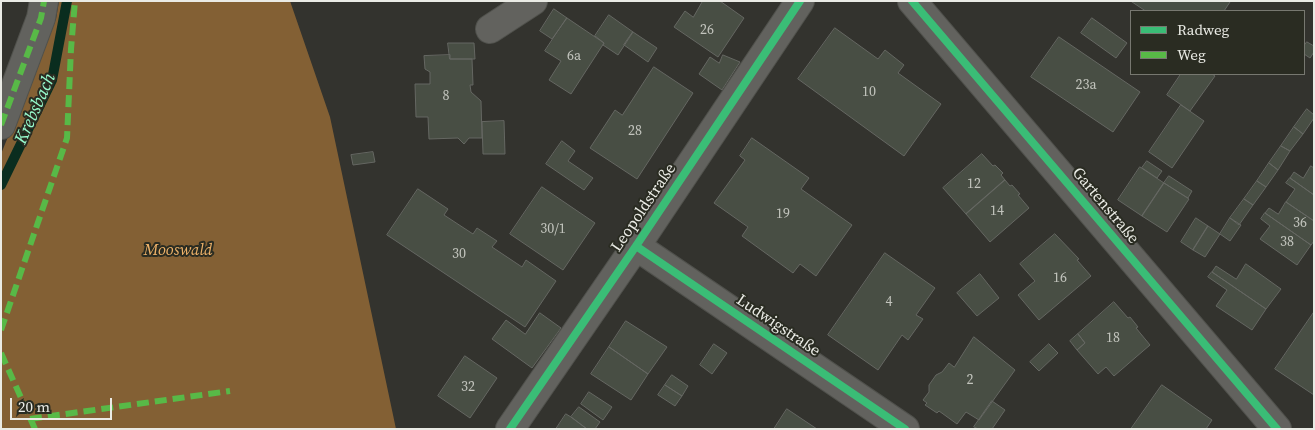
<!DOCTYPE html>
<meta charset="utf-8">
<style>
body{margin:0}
#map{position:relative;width:1315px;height:430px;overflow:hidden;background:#33332e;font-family:"Source Serif 4",serif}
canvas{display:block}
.frame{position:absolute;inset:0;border:2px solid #eaebe5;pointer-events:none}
.legend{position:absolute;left:1130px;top:10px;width:175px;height:65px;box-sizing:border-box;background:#2a2c22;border:1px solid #777870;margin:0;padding:6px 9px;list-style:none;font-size:15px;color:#eaebe5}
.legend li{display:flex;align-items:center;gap:10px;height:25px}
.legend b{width:25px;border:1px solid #777870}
.scale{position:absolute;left:10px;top:398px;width:102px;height:22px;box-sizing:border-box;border:2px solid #eaebe5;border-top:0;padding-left:6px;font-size:15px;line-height:18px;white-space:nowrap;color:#eaebe5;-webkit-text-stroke:4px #2a2c22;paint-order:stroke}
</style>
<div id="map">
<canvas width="1315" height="430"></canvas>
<div class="frame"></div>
<ul class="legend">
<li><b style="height:6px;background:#3abd76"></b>Radweg</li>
<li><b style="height:6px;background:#58b947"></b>Weg</li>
</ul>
<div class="scale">20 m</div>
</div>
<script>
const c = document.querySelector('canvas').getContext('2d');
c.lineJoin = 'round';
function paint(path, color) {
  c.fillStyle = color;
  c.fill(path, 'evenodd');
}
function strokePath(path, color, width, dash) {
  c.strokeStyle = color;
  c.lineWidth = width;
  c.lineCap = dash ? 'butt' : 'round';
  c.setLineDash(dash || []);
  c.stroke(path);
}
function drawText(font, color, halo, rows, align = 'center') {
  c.font = font + ' "Source Serif 4",serif';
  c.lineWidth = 4;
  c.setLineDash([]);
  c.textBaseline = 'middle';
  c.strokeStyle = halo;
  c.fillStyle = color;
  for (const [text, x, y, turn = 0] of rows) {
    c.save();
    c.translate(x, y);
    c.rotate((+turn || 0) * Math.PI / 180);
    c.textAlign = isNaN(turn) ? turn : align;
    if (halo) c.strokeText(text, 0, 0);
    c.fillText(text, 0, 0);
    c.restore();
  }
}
paint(new Path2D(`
 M59 1H290L330 117 396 429H1V154L56 19Z`), '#836034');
strokePath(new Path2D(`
 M1 185 52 80 67 1`), '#0a2d1f', 10);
const building = new Path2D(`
 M703 1H720L744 18 718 57 674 27 685 11 693 17Z
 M1131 1H1228L1230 2 1224 11H1146Z
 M554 9 567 18 552 39 540 31Z
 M609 15 633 32 618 55 603 45 604 43 595 36Z
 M567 18 604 43 571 94 549 80 561 61 545 51Z
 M1092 18 1127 43 1116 58 1081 33Z
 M835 28 878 59 885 50 904 65 898 73 941 104 904 156 798 79Z
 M633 32 657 48 648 62 624 45Z
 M1059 37 1140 92 1113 132 1031 77Z
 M1307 42 1314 46V52L1310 58 1304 54V46Z
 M448 43H474L475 59H450Z
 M450 55V59H472L473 85H470L471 92 481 101 482 138H469L464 144 458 138 429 139 428 117H416L415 84H430V72L425 69 424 56Z
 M723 55 740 62 722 90 699 74 710 57 719 63Z
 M654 67 693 93 637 179 590 148 615 110 622 115Z
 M1181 74H1212L1215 76 1190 111 1167 95Z
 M1181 105 1204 121 1172 168 1149 152Z
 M1307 109 1314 115V118L1303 134 1294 127Z
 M504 121 505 154H483L482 122Z
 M1294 127 1303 134 1290 151 1281 146Z
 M752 138 809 178 801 189 852 225 816 276 800 264 793 273 742 236 748 227 714 203 745 160 740 156Z
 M562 141 575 151 568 161 593 178 584 190 546 164Z
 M1281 146 1290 151 1278 170 1269 163Z
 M373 152 375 162 353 165 351 155Z
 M982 154 993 166 995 165 1003 173 1001 175 1005 180 966 214 943 188Z
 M1147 161 1162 171 1157 178 1142 168Z
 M1269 163 1278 170 1266 187 1257 181Z
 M1311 166 1314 168V195L1290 178 1294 172 1303 178Z
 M1140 167 1164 183 1142 216 1118 200Z
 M1169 176 1192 191 1188 198 1164 183Z
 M1290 178 1314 195V221L1286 202 1295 189 1286 183Z
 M1005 180 1010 186 1012 185 1020 194 1018 195 1029 208 990 242 966 214Z
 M1257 181 1266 187 1253 205 1244 199Z
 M1164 183 1189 199 1167 232 1142 216Z
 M542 187 595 223 563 270 510 234Z
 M418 189 448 209 444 215 473 234 477 228 497 241 492 247 522 267 526 260 556 281 525 327 387 235Z
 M1244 199 1253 205 1239 225 1230 218Z
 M1286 202 1314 221V241L1311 245 1265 213 1269 208 1278 214Z
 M1265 213 1311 245 1297 265 1260 239 1270 226 1261 219Z
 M1196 218 1208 226 1193 250 1181 242Z
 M1230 218 1241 225 1230 241 1220 234Z
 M1208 226 1220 234 1205 257 1193 250Z
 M1055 234 1079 259 1077 260 1091 276 1039 320 1018 295 1035 281 1020 264Z
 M885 253 935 288 916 315 923 319 908 340 902 335 878 370 828 335Z
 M1246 264 1281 289 1266 309 1212 272 1216 266 1236 279Z
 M1212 272 1266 309 1252 330 1216 306 1227 290 1208 277Z
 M980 274 999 298 977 316 957 293Z
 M1114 302 1128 318 1130 317 1138 327 1136 328 1150 345 1114 376 1106 367 1098 374 1077 350 1085 343 1078 334Z
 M1314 312V395L1275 369Z
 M540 313 561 328 532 368 492 339 506 320 525 334Z
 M626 321 667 347 648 374 609 347Z
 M1078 334 1085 343 1077 350 1070 341Z
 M974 337 1015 370 979 420 966 412 957 424 939 411 937 413 925 405 927 403 923 400 929 392V385L936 375 942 372 949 363 954 367Z
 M714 344 727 353 712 374 700 365Z
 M1049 344 1058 353 1039 371 1030 362Z
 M609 347 648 374 631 400 591 374Z
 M465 356 497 378 470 418 438 396Z
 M672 375 688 386 682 396 665 385Z
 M665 385 682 396 675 406 658 395Z
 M1162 385 1212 420 1206 429H1131Z
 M589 392 612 407 603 420 581 404Z
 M992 401 1005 410 992 429H978L974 427Z
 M579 407 600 422 595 429H587L571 417Z
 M787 409 817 429H774Z
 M566 414 571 417 587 429H556Z`);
paint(building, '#484e44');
strokePath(building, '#656762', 1);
const minor = new Path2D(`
 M912 1 1277 429
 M490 29 533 1
 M1 125 41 18 44 1
 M636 246 905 429
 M510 429 636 246 800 1`);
strokePath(minor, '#50514c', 30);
strokePath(minor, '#62625e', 28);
strokePath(new Path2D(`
 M1 125 41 18 44 1
 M1 330 67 138 71 49 75 1
 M1 353 35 429
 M30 419 230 391`), '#58b947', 6, [12, 6]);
strokePath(new Path2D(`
 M912 1 1277 429
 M636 246 905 429
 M510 429 636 246 800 1`), '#3abd76', 8);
drawText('14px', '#c2c4bd', null, [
 ["26",707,30],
 ["6a",574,56],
 ["23a",1086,85],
 ["10",869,92],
 ["8",446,96],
 ["28",635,131],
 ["12",974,184],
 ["14",997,211],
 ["19",783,214],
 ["36",1300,223],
 ["30/1",553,229],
 ["38",1287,242],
 ["30",459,254],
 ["16",1060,278],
 ["4",889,302],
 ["18",1113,338],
 ["2",970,380],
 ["32",468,387]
]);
drawText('16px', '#eaebe5', '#2a2c22', [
 ["Gartenstraße",1105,206,50],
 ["Leopoldstraße",644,208,-56],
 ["Ludwigstraße",778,326,34]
]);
drawText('italic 16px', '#eeb269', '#2a2c22', [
 ["Mooswald",178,251]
]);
drawText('italic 18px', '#97fbcd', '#2a2c22', [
 ["Krebsbach",36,109,-66]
]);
</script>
